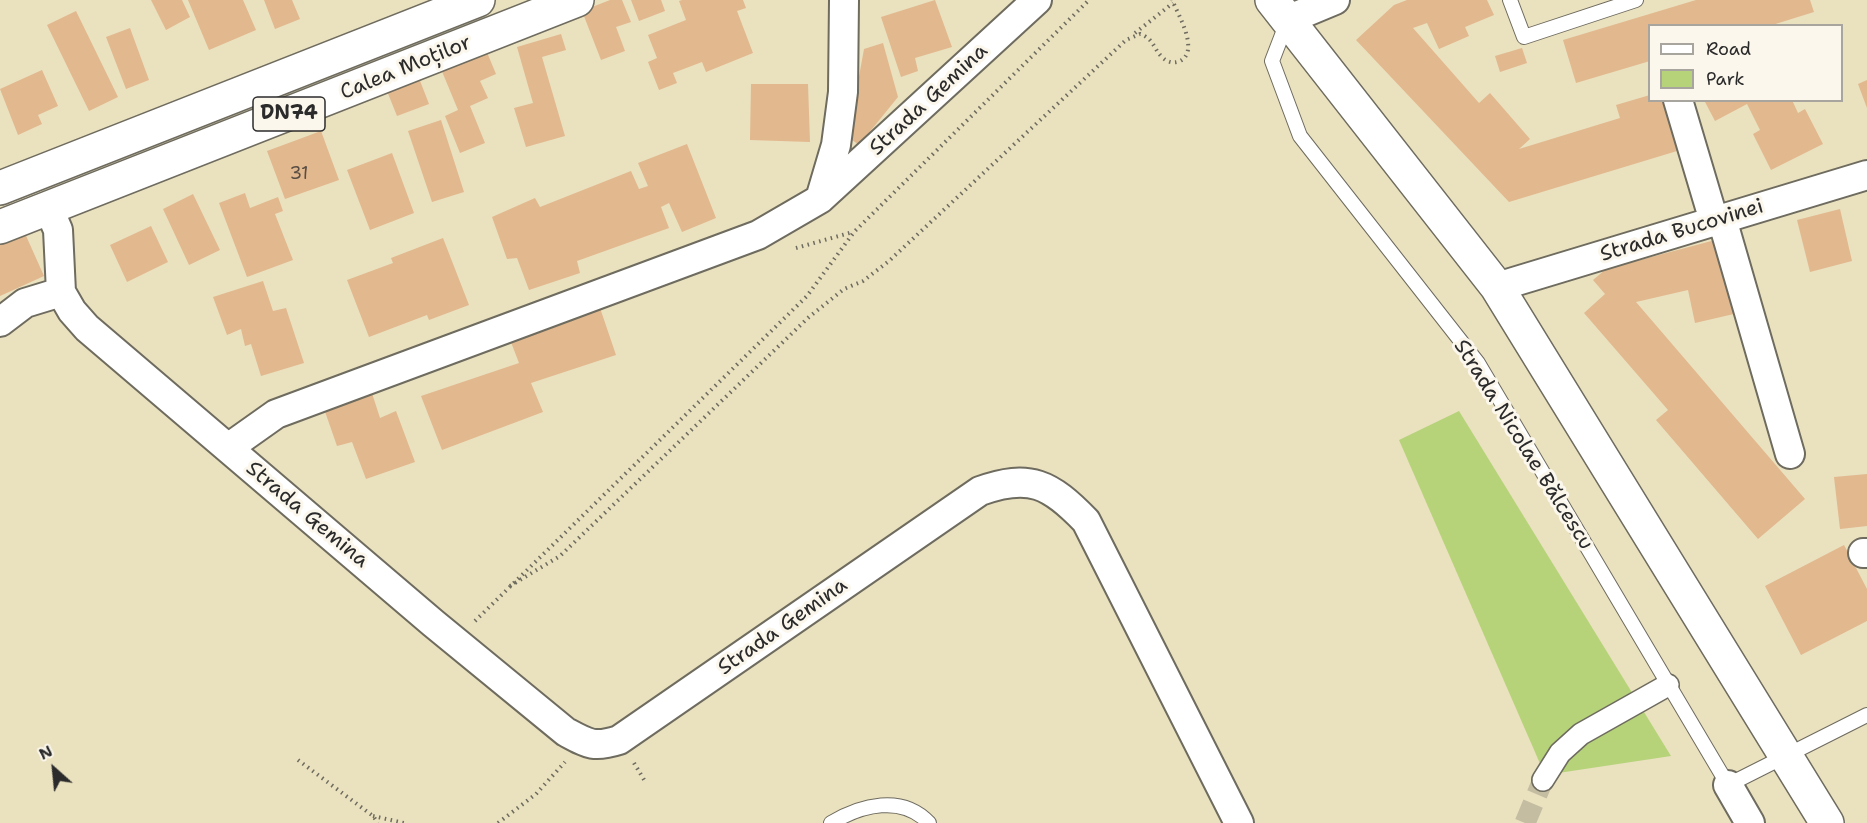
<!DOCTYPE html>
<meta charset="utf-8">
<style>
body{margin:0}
#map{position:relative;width:1867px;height:823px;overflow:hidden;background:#eae1bf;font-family:"Shantell Sans",sans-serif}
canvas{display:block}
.legend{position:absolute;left:1648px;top:24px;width:195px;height:78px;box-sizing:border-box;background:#fbf7ec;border:2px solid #a8a59f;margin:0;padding:8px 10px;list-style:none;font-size:18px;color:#2b2b2b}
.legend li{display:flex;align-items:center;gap:12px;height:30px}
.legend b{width:30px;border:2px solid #a8a59f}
.north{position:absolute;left:24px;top:739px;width:60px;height:60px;-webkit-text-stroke:4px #fbf7ec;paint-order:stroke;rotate:333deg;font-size:16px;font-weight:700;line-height:24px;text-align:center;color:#2b2b2b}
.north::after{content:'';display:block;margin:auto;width:21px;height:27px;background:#2b2b2b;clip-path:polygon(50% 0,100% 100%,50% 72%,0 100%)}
</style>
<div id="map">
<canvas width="1867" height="823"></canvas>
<ul class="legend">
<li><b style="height:8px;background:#fff"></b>Road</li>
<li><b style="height:16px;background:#b6d37a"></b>Park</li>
</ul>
<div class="north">N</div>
</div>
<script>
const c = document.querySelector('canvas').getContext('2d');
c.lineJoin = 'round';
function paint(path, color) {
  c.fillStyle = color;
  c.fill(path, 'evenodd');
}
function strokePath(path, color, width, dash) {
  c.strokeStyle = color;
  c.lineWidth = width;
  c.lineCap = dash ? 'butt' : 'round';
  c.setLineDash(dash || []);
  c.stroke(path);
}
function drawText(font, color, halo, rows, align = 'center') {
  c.font = font + ' "Shantell Sans",sans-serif';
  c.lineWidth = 6;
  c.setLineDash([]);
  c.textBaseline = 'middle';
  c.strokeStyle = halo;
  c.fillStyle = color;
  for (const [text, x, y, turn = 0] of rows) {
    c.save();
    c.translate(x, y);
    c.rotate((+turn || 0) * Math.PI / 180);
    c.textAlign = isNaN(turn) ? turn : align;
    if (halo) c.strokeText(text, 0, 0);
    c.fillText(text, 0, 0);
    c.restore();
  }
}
paint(new Path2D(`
 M1459 411 1671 756 1545 775 1399 440Z`), '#b6d37a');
paint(new Path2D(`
 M151 0H182L190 17 166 30Z
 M188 0H243L256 30 209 50Z
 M264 0H292L300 19 275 29Z
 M610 0H622L631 22 616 27 625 51 601 60 582 11Z
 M631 0H661L665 11 639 21Z
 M682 0H743L746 8 737 11 753 53 706 72 702 62 673 73 677 83 659 90 648 62 657 58 648 35 686 20 679 1Z
 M935 0 952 47 915 58 918 71 901 77 881 17Z
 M1407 0H1487L1494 15 1465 27 1469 36 1439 49 1427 23 1413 28 1479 103 1490 93 1530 139 1519 149 1620 118 1616 105 1650 95V100H1664L1677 151 1509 202 1356 40 1394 5Z
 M1696 0H1810L1814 12 1769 26H1650V61L1576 83 1563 40Z
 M76 11 118 97 89 111 47 25Z
 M130 28 149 80 126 89 106 37Z
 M561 34 566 50 542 57 565 136 526 147 514 108 533 103 517 47Z
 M883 43 898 97 859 145 848 137 864 49Z
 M1522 48 1527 63 1500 72 1495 56Z
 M486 50 496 74 480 81 488 98 470 106 485 143 460 153 445 116 458 110 441 69Z
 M42 70 58 106 38 115 42 124 18 135 0 89Z
 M417 73 429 104 397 116 385 86Z
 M1867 80V108L1858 84Z
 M751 84H808L810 142 750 140Z
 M1704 100H1792L1798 113 1805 109 1823 144 1771 170 1753 134 1760 130 1747 104 1715 121Z
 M441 120 464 192 432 202 408 131Z
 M321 131 339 180 285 199 267 151Z
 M687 144 716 218 682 232 669 203 661 207 669 228 577 261 580 273 529 290 517 258 507 259 492 217 535 198 540 207 631 171 639 189 648 186 638 163Z
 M392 153 414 213 370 230 347 170Z
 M245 193 250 208 278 197 283 211 275 214 293 260 247 277 219 203Z
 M193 194 220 250 189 265 163 209Z
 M1840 209 1852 261 1810 272 1797 220Z
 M151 226 168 262 127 282 110 245Z
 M23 229 44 276 0 296V239Z
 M443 238 469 305 429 320 427 315 369 337 347 280 393 263 391 258Z
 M1719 239 1738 313 1695 323 1688 290 1636 302 1805 499 1758 539 1656 420 1668 410 1584 313 1605 294 1593 280 1606 269Z
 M263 281 273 311 286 308 304 363 261 376 251 344 245 346 241 329 227 335 213 297Z
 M599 305 616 355 531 383 543 412 442 450 421 396 519 363 509 337Z
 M369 384 380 418 396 411 415 462 366 479 352 442 337 446 322 403Z
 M1867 474V526L1840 529 1834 477Z
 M1844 545 1867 589V621L1801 655 1765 586Z`), '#e2b88e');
strokePath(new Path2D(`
 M1525 823 1543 780`), '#c4bda1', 21, [21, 10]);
const service = new Path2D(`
 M1510 0 1524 37 1636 0
 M1287 22 1272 61 1300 136 1478 363 1728 785 1867 715
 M831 823C861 805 902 794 929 823`);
const pedestrian = new Path2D(`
 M1543 780 1560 753 1581 734 1668 685`);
const minor = new Path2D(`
 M1287 20 1335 0
 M1678 100 1714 221
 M820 199 836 145 843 92 844 0
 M49 209 58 230 61 292 72 311 87 328 433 623 566 732C588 744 594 748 619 740L980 491C1030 473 1050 484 1086 521L1239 823
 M1722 219 1790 454
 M1497 287 1867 175
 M0 322 25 303 61 292
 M228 448 276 414 758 235 820 199 1037 0
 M1863 553H1867
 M1728 785 1750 823`);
const tertiary = new Path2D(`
 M1272 0 1497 287 1827 823`);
const primary = new Path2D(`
 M0 188 478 0
 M0 227 577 0`);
strokePath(service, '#6e6b5f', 16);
strokePath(pedestrian, '#6e6b5f', 24);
strokePath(minor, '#6e6b5f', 32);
strokePath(tertiary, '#6e6b5f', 36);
strokePath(primary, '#6e6b5f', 36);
strokePath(new Path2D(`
 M1135 33 1173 3
 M796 248 853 232
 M510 586 560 556 809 317 844 289 863 281 889 261 1126 40 1140 34C1154 39 1153 48 1162 57 1167 62 1173 64 1180 61 1200 51 1178 14 1172 0
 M475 621 807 296 854 232 1089 0
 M298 760 373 816 378 823
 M634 763 646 783
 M373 816 404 823
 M498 823 536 794 565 762`), '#6e6b5f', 4, [1.5, 4.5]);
strokePath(service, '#fff', 14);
strokePath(pedestrian, '#fff', 21);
strokePath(minor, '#fff', 28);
strokePath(tertiary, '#fff', 33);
strokePath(primary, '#fff', 33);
drawText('18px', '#594e44', null, [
 ["31",299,174]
]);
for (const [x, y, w] of [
 [289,114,72]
]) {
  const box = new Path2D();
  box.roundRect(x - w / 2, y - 17, w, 34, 4.5);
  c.fillStyle = '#fbf7ec';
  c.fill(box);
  strokePath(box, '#2b2b2b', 1.5);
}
drawText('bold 20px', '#2b2b2b', null, [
 ["DN74",289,114]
]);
drawText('21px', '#2b2b2b', '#fbf7ec', [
 ["Calea Moților",406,68,-22],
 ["Strada Gemina",929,100,-43],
 ["Strada Bucovinei",1682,231,-17],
 ["Strada Nicolae Bălcescu",1523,445,58],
 ["Strada Gemina",307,515,40],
 ["Strada Gemina",783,627,-35]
]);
</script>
